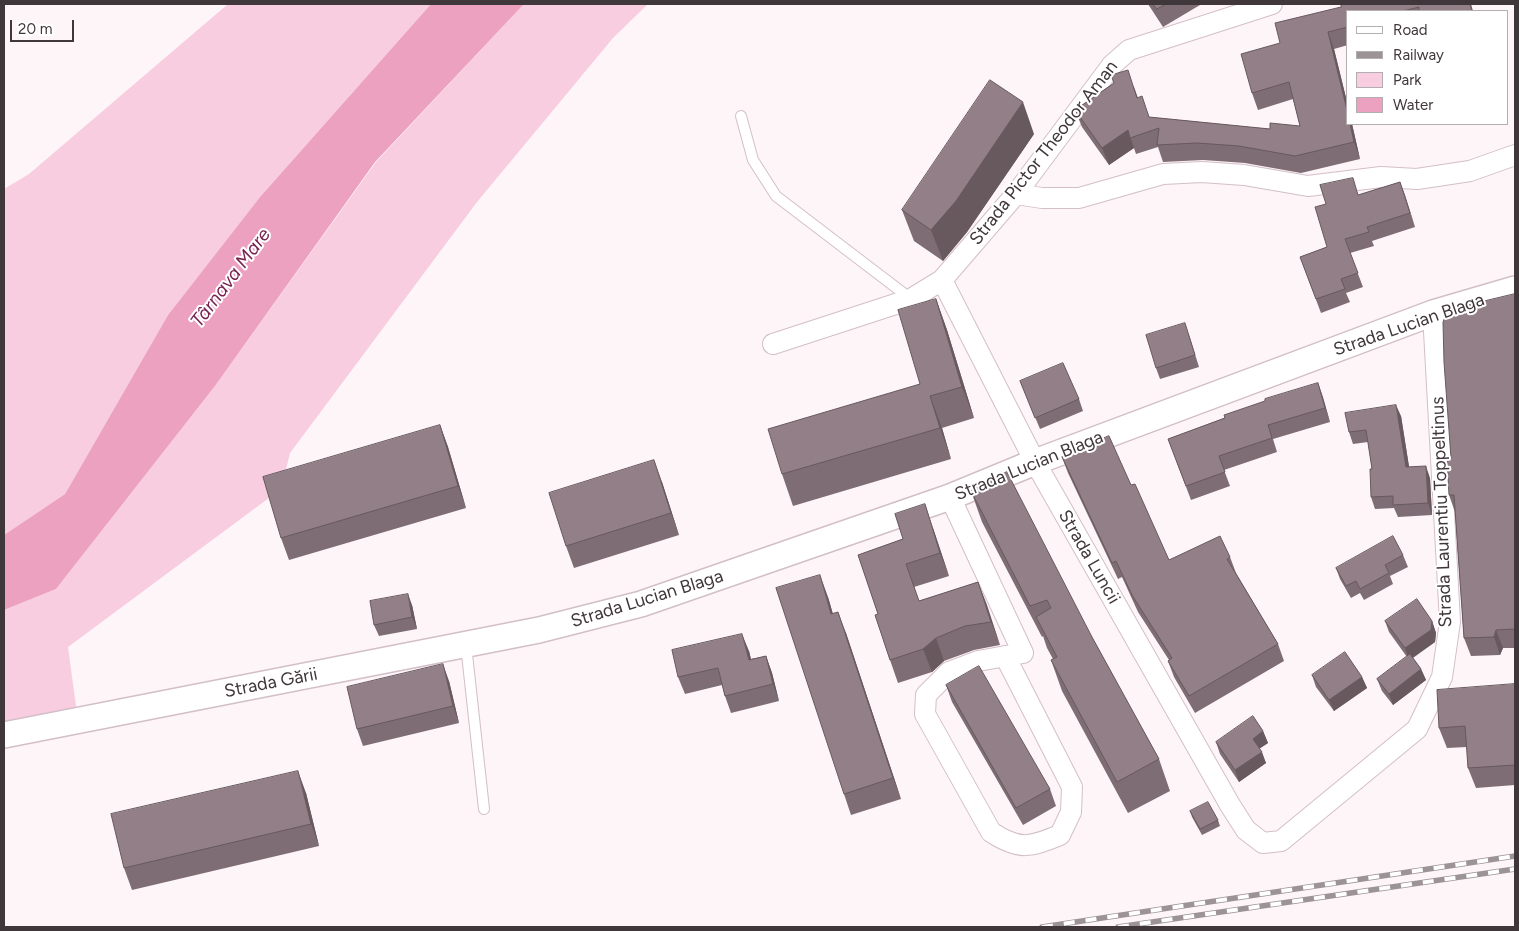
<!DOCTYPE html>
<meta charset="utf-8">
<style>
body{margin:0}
#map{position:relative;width:1519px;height:931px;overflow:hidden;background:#fef5f8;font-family:Figtree,sans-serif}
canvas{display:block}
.frame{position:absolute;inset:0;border:5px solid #40373b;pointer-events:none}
.legend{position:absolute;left:1346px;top:10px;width:162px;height:115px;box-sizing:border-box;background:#fff;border:1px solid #b3afb1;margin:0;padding:6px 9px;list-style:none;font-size:15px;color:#40373b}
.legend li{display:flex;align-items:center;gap:10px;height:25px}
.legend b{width:25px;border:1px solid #b3afb1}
.scale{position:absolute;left:10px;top:20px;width:64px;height:22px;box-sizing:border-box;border:2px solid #40373b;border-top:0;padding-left:6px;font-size:15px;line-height:18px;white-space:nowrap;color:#40373b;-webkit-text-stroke:4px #fff;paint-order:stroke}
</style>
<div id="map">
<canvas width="1519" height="931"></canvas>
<div class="frame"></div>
<ul class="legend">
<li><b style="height:6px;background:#fff"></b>Road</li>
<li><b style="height:6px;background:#9c9397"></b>Railway</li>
<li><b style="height:14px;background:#f8cddf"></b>Park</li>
<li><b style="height:14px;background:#eca1c1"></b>Water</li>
</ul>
<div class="scale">20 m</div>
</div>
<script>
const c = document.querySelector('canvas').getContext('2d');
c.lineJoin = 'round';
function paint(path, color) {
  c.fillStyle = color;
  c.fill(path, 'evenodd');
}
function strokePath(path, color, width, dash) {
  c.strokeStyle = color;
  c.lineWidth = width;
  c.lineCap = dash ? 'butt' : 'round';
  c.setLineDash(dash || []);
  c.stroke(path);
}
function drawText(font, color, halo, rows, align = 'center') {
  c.font = font + ' Figtree,sans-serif';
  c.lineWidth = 4;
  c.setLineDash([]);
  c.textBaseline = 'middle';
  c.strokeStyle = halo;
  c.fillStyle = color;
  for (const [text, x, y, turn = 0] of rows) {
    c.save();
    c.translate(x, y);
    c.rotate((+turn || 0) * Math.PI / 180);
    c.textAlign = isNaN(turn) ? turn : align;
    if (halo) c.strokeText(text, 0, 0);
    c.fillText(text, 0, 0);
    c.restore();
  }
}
paint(new Path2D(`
 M228 4H431L260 197 168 315 65 494 4 535V189L29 174Z
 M524 4H648L613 38 477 202 290 453 281 489 68 647 78 721 4 735V610L56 589 215 386 376 162Z`), '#f8cddf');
paint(new Path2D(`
 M431 4H524L375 162 215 386 56 589 4 610V535L65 494 168 315 260 197Z`), '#eca1c1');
const service = new Path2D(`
 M741 116 753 160 776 196 911 299
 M466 645 484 809`);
const minor = new Path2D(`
 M1016 194 1042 198H1079L1163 174 1202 172 1244 175 1308 186 1381 177 1417 179 1470 171 1515 155
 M942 280 1035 462 1230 805 1246 830 1263 843 1281 841 1417 729 1442 677 1450 622 1433 313
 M773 344 911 299 942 280 1016 194 1112 65 1129 50 1272 4
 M950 497 1023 653 978 661 949 672 926 695 925 714 991 832C1020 851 1030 847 1060 835L1071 812 1072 787 1005 656`);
const tertiary = new Path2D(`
 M4 735 539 630 641 604 950 497 1035 462 1433 313 1515 289`);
strokePath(service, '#d3bfc7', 12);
strokePath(minor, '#d3bfc7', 22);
strokePath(tertiary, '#d3bfc7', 28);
strokePath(service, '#fff', 10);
strokePath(minor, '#fff', 20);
strokePath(tertiary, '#fff', 25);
const rail = new Path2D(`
 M1042 927 1515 856
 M1118 927 1515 869`);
strokePath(rail, '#9c9397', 5.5);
strokePath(rail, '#fff', 4, [11]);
paint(new Path2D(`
 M1148 4H1199L1200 5 1163 27Z
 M1341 4H1471L1473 11H1348V45L1334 49 1348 106V124H1352L1360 159 1301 173 1245 163 1203 160 1163 162 1158 147 1136 154 1134 148 1109 165 1082 127 1075 110 1114 83 1134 87 1138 98 1149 117 1270 129 1300 126 1293 99 1258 110 1252 93 1280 43 1341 7Z
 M1034 134 967 232 943 261 914 241 902 210Z
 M1400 182 1415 227 1372 241 1374 246 1350 253 1363 287 1346 293 1350 302 1321 313 1300 257 1327 247 1359 195Z
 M1515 294V648H1503L1500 655 1471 656 1464 638 1455 512 1449 495 1451 458Z
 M936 299 947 330 974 418 942 428 951 459 793 506 782 474 920 384Z
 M1189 335 1199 367 1160 379 1156 368Z
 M1020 381 1079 399 1083 411 1040 429Z
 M1318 383 1330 422 1273 439 1277 452 1224 470 1230 486 1191 500 1168 439Z
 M1401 416 1409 467 1430 478 1432 515 1398 517 1394 508 1375 509 1371 497 1372 469 1368 442 1353 444 1349 432Z
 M440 425 448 447 466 508 289 560 281 538Z
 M1062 457 1131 485 1169 560 1230 557 1236 573 1278 644 1284 661 1195 713 1174 677 1168 661 1169 660 1138 612 1122 577 1118 579 1068 473Z
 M662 482 679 535 574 568 566 546Z
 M971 491 1092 637 1159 759 1170 791 1128 813 1062 691 1051 660 1053 659 1047 648 1043 636 1042 637 982 522Z
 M933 528 949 576 914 587 919 601 978 582 1000 645 974 650 944 661 932 672 898 683 890 660 878 614 858 555Z
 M1403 555 1408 567 1390 576 1393 584 1364 600 1360 593 1351 598 1340 579 1336 568Z
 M828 597 833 614 846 633 901 799 851 815 844 794Z
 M412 605 417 629 379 636 374 625Z
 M1385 621H1432L1436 633 1435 642 1413 658 1421 669 1426 680 1393 705 1382 691 1377 679 1407 657 1389 632Z
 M749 651 751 659 766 656 772 673 779 701 731 713 725 696 722 685 685 694 678 677Z
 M1312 675 1362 677 1367 688 1334 711 1316 687Z
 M449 681 459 723 363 746 357 729Z
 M1515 684V785L1476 788 1468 768 1467 747 1447 748 1439 728Z
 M946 685 1050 789 1056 806 1023 825 952 702Z
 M1263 731 1268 743 1259 749 1266 763 1239 782 1220 754 1216 742Z
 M306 793 319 846 132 890 124 868Z
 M1190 811 1218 820 1220 826 1202 835 1192 817Z`), '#7e6d74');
paint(new Path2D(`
 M1328 32 1334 49 1348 106V114Z
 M1023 102 1034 134 967 232 943 261 931 230Z
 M1350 124H1352L1360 159 1354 142Z
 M1128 130 1134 148 1109 165 1102 148Z
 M1400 182 1405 195 1415 227 1410 213Z
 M936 299 947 330 974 418 962 387Z
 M1318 383 1323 397 1330 422 1325 408Z
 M930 396 942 428 951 459 940 428Z
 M1396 405 1401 416 1411 479 1406 467Z
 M440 425 448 447 466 508 458 486Z
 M654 460 662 482 679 535 671 513Z
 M1426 466 1430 478 1432 515 1428 503Z
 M925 504 949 576 940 553Z
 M820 575 828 597 839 636 831 614Z
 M978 582 987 605 1000 645 991 622Z
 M408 594 412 605 417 629 412 617Z
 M838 612 846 633 901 799 893 778Z
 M1432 621 1436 633 1435 642 1409 660 1405 648Z
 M1496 630 1503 648 1500 655 1494 637Z
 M742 634 749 651 755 677 749 660Z
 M936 638 944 661 932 672 923 649Z
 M766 656 772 673 779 701 773 684Z
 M443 664 449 681 459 723 453 706Z
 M1421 669 1426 680 1393 705 1389 694Z
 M1362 677 1367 688 1334 711 1329 700Z
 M1263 731 1268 743 1257 750 1253 739Z
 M1262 752 1266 763 1239 782 1235 770Z
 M298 771 306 793 319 846 311 824Z`), '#67595e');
const building = new Path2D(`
 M1153 4H1166L1157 9Z
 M1341 4H1470L1472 11H1419V7L1403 11H1348V27L1328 32 1348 114V124H1350L1354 142 1295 156 1239 146 1197 143 1157 145 1159 128 1130 138 1128 130 1102 148 1075 110 1114 83 1111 75 1128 70 1137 98 1142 96 1149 117 1270 129V123L1300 126 1289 82 1252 93 1241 54 1280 43 1275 23 1341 7Z
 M990 80 1023 102 956 201 931 230 902 210Z
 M1353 178 1358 195 1400 182 1410 213 1367 227 1369 232 1345 239 1358 273 1341 279 1345 289 1316 299 1300 257 1327 247 1315 207 1326 204 1320 185Z
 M1515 294V629L1496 630 1494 637 1464 638 1454 495H1449L1447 458H1451L1444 362 1443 322 1448 310Z
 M936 299 962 387 930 396 940 428 782 474 768 429 920 384 898 310Z
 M1185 323 1195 355 1156 368 1146 335Z
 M1063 363 1079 399 1035 418 1020 381Z
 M1318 383 1325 408 1268 425 1272 438 1219 456 1225 472 1186 486 1168 439 1225 418 1224 415 1265 401V399Z
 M1396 405 1406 467 1426 466 1428 503 1393 505V496L1371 497 1370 469H1372L1366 430 1349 432 1345 413Z
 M440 425 458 486 281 538 263 477Z
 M1109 436 1131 485 1135 484 1169 560 1220 536 1230 557 1227 559 1278 644 1189 696 1168 661 1172 658 1132 595 1116 561 1112 563 1062 457Z
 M654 460 671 513 566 546 549 493Z
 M1007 472 1092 637 1159 759 1117 782 1051 660 1057 657 1036 617 1051 608 1047 600 1030 606 971 491Z
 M925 504 940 553 906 564 919 601 978 582 991 622 965 626 936 638 923 649 890 660 875 615 878 614 858 555 903 539 895 514Z
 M1393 536 1403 555 1385 565 1389 573 1360 589 1356 581 1346 586 1336 568Z
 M820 575 831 614 838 612 893 778 844 794 776 588Z
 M408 594 412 617 374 625 370 601Z
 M1417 599 1432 621 1431 630 1405 648 1385 621Z
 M742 634 749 660 766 656 773 684 725 696 718 668 678 677 672 650Z
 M1345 652 1362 677 1329 700 1312 675Z
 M1410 654 1421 669 1389 694 1377 679Z
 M443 664 453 706 357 729 347 687Z
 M979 666 1050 789 1016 808 946 685Z
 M1515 684V765L1468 768 1465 726 1439 728 1437 690Z
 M1253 716 1263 731 1253 739 1262 752 1235 770 1216 742Z
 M298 771 311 824 124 868 111 814Z
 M1208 802 1218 820 1200 829 1190 811Z`);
paint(building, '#937f87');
strokePath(building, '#67595e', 1);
drawText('18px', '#40373b', '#fff', [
 ["Strada Pictor Theodor Aman",1044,153,-52],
 ["Strada Lucian Blaga",1409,325,-19],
 ["Strada Lucian Blaga",1029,466,-22],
 ["Strada Laurentiu Toppeltinus",1442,512,-92],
 ["Strada Luncii",1089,557,60],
 ["Strada Lucian Blaga",647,599,-17],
 ["Strada Gării",271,683,-11]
]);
drawText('italic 19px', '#782250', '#fff', [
 ["Târnava Mare",231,278,-53]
]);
</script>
